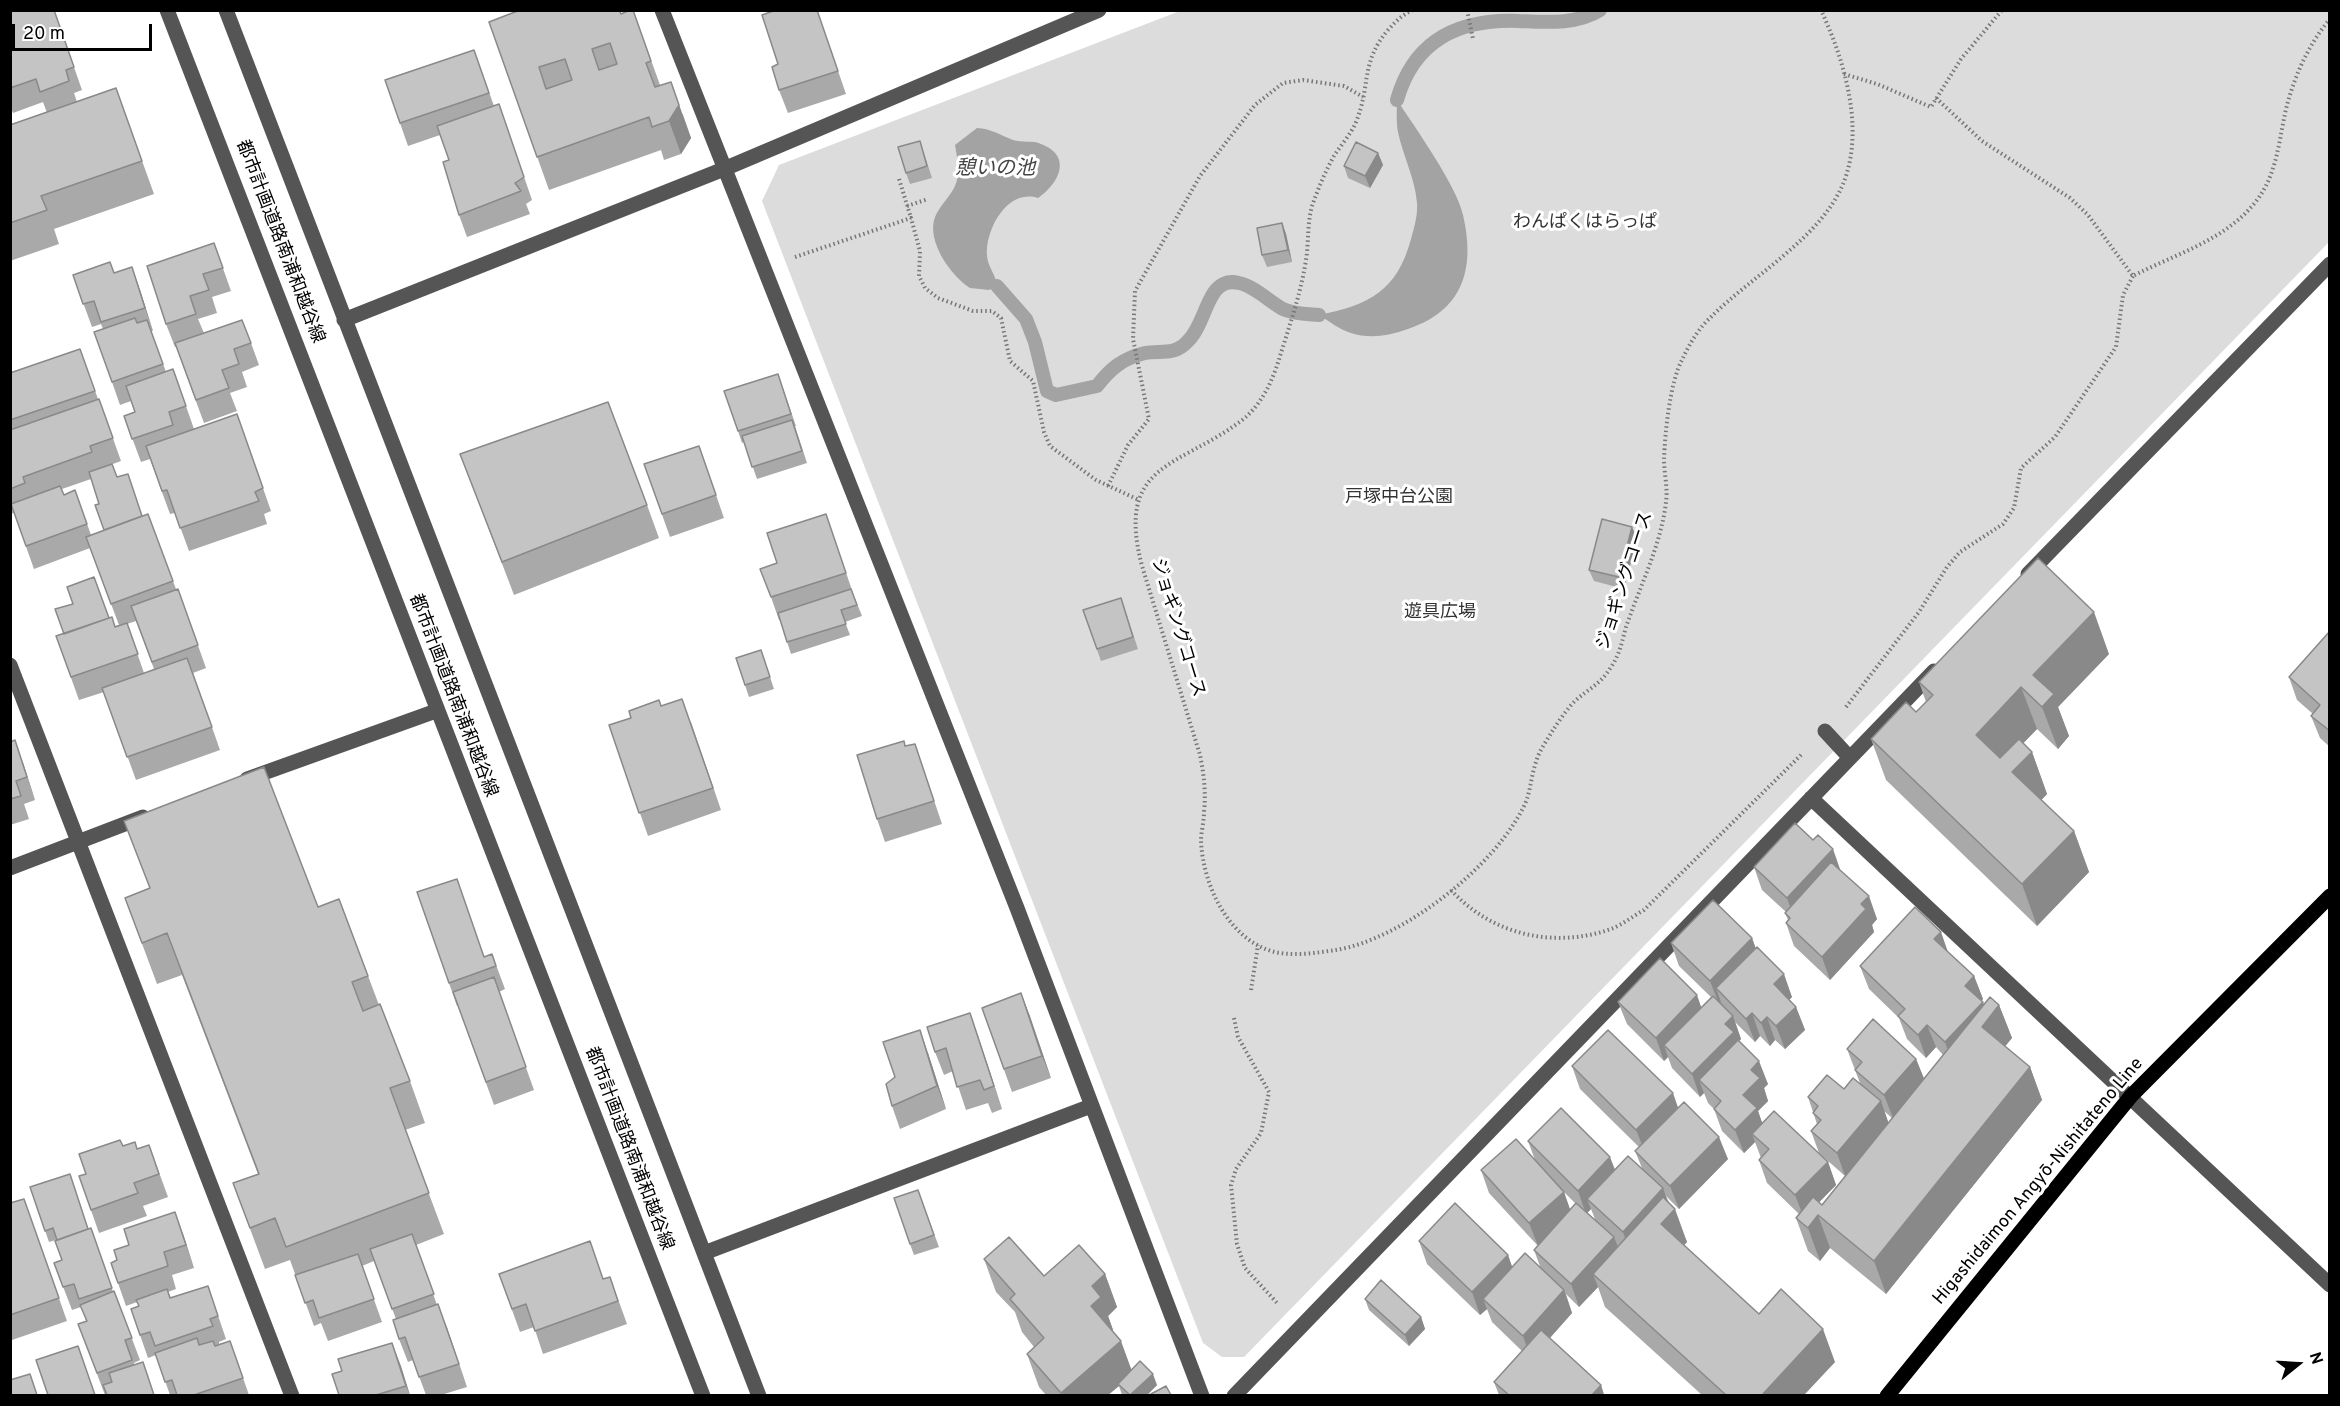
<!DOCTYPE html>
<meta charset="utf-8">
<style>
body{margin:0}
#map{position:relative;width:2340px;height:1406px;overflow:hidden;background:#fff;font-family:Overpass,sans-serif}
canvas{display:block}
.frame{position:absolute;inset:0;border:12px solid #000;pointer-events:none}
.north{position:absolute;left:2268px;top:1334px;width:60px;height:60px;-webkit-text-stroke:4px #fff;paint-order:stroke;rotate:72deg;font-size:16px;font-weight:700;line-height:24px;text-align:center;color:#000}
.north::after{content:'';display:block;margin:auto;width:21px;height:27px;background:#000;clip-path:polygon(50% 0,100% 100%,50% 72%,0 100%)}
.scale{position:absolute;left:12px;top:24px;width:140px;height:27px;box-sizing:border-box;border:3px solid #000;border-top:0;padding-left:8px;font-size:18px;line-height:21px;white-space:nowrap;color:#000;-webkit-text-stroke:4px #fff;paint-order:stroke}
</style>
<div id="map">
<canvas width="2340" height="1406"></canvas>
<div class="frame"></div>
<div class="north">N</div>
<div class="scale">20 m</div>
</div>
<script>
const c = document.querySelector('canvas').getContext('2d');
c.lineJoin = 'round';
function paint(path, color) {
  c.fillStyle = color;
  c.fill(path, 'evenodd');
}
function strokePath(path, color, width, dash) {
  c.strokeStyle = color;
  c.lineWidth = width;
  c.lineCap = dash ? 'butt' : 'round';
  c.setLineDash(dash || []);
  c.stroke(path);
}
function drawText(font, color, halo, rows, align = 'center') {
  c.font = font + ' Overpass,"Noto Sans JP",sans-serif';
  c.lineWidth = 6;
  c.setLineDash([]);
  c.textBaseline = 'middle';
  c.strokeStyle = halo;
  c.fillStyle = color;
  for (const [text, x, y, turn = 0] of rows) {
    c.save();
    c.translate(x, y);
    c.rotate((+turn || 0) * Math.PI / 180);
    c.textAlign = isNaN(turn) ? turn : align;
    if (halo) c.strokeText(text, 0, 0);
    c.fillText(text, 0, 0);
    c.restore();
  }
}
paint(new Path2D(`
 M1180 11H2329V242L1244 1357H1222L1203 1343 762 201 779 165Z`), '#dcdcdc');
paint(new Path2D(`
 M1397 100C1414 126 1457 186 1463 215 1476 271 1462 312 1405 330 1388 336 1369 339 1351 333 1340 330 1329 321 1319 315 1369 305 1397 291 1411 239 1414 228 1418 215 1417 203 1415 178 1403 156 1398 132 1396 122 1397 110 1397 100Z
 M977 128C992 129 1000 135 1013 140 1022 143 1033 140 1041 144 1073 156 1059 184 1038 198 1007 188 985 230 987 256 988 268 996 274 997 286L989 290 970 288C951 276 926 241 935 217 940 205 950 197 955 186 961 173 957 158 955 145Z`), '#a3a3a3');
strokePath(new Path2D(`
 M1397 100C1414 40 1459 19 1518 21 1545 22 1576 25 1600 10
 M997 286 1026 319 1035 342 1047 391 1056 395 1097 386C1110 369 1123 358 1145 353 1160 350 1174 356 1187 342 1208 323 1206 275 1239 283 1254 286 1270 302 1283 309 1293 314 1308 314 1319 315`), '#a3a3a3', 14);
strokePath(new Path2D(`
 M1413 10C1402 15 1396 21 1388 30 1360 63 1371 86 1356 122 1351 134 1341 145 1334 156 1325 172 1318 189 1312 206 1307 224 1309 241 1306 260 1301 293 1290 324 1280 356 1273 380 1262 405 1241 421 1178 468 1115 463 1142 566L1200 755C1204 775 1206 792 1204 812 1204 822 1201 832 1201 841 1203 884 1227 937 1271 951 1292 957 1315 953 1336 950 1403 939 1496 866 1525 804 1531 790 1531 776 1536 762 1539 751 1547 740 1553 730 1559 721 1567 709 1575 701 1588 689 1600 685 1611 667 1620 654 1622 641 1626 627 1640 586 1661 545 1666 502 1668 488 1664 473 1664 459 1665 433 1670 382 1682 360 1689 345 1698 329 1710 318 1752 275 1824 237 1845 179 1864 125 1844 60 1821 10
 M1467 10 1473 39
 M1844 74 1877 84 1931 107 1961 59 2002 10
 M1936 98 1982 141 2070 198 2088 215 2133 276C2175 254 2227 240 2257 200 2277 174 2279 140 2286 109 2294 77 2308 45 2330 19
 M899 179 911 218
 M907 206 928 199
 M795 257 911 218 920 251 919 276 925 288 938 298 973 311H992L1001 318 1010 361 1033 381 1044 432 1050 446 1096 480 1139 500
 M1108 486 1128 445 1149 419 1133 339 1135 291 1200 176 1255 105 1283 83 1303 80 1344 86 1363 97
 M1846 707 1919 612 1947 567 1960 552 2003 524 2014 508 2021 468 2055 437 2116 347 2123 295 2133 276
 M1451 890C1492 935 1554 949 1611 929 1622 925 1633 916 1644 910L1803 753
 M1251 990 1258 945
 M1234 1018 1238 1037 1269 1092 1261 1133 1236 1169 1231 1185 1237 1244 1245 1268 1278 1304`), '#777', 4, [1.5, 3]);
strokePath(new Path2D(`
 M167 10 703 1396
 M226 10 759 1396
 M662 10 1017 908 1202 1396
 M344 320 724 169 1099 10
 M2028 574 2330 264
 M10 665 292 1396
 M1825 731 1850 758
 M247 779 436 711
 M1811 798 2330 1285
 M10 868 143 817
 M704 1253 1091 1106
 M1234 1396 1934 671`), '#555', 15);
strokePath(new Path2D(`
 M1887 1396 2131 1096 2330 896`), '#000', 15);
paint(new Path2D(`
 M10 10H54L82 90 74 93 77 102 128 122 154 194 54 229 59 244 10 261V125L47 113 43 102 13 113 10 105Z
 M633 10 660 85 683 115 691 138 681 154 664 160 661 150 549 190 489 22 621 14Z
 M771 10H817L846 94 788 113 779 90 778 64Z
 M474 50 494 106 499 104 532 200 526 204 530 214 467 237 459 215 449 160 440 135 408 146 385 80Z
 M924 153 932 178 910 184 906 173Z
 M1378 153 1383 165 1370 188 1348 178 1344 166Z
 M1282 223 1286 234 1292 262 1267 267 1262 255Z
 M214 243 231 291 212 297 217 313 198 319 204 333 251 343 259 365 242 372 247 387 230 393 237 411 204 423 176 347H175L166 324Z
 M114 273 140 290 153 331H151L166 372 173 369 194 429 237 414 271 511 264 514 267 524 189 551 175 513 170 514 150 459 141 462 124 416 135 412 131 401 120 405 112 382 103 329 101 324 92 327 73 275Z
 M80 349 98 399H99L121 461 99 469 117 477 142 516 173 581 176 589H178L206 668 193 673 220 750 136 780 104 692 79 700 56 636 109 618 115 626 119 625 90 548 34 569 14 513 10 514V373ZM91 479 99 504 104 530 91 535 75 490 64 495 62 489ZM136 621 154 669 144 673 127 624Z
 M778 374 796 426H795L807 463 757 479 744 442 742 443 738 431Z
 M699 446 724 518 670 537 644 464Z
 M460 454 647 505 659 538 514 595Z
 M826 514 854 596 862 616 845 622 850 635 791 654 780 620H779L771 597 777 563Z
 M1632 527 1637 539 1624 589 1594 581 1589 570Z
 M1121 598 1138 649 1101 661 1083 610Z
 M2330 631V747L2320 738 2311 716 2313 714 2297 700 2289 677Z
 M761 650 774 689 749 697 745 685Z
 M2109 654 2058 707 2069 736 2058 749 2037 729 2023 743 2032 752 2047 794 2041 800 2074 831 2089 872 2037 926 1886 780 1871 739 1916 712 1926 702 1919 682Z
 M661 706 691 722 721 810 648 836 609 725 631 718Z
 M10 742 23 763 35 800 24 804 29 819 10 825Z
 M915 744 942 824 885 842 877 819 906 746Z
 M124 821 318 907 339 899 379 1005 410 1081 425 1123 405 1130 444 1234 416 1245 437 1305 447 1327 467 1387 441 1395H426L413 1360 408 1362 399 1339 396 1319 374 1261 362 1266 382 1322 328 1341 321 1323 314 1326 290 1260 265 1269 233 1183 258 1174 182 975 157 984 125 898 150 888Z
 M1754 867 1841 871 1877 919 1872 925 1874 932 1830 980 1794 946 1786 923 1788 920 1785 913 1786 912 1762 890Z
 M1752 938 1756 949 1792 997 1789 1000 1796 1007 1805 1030 1785 1049 1775 1040 1770 1046 1760 1036 1755 1042 1735 1022 1741 1039 1739 1041 1768 1084 1764 1088 1768 1101 1758 1111 1762 1123 1828 1162 1836 1185 1819 1202 1822 1205 1845 1176 1819 1153 1811 1131 1817 1124 1808 1097 1844 1089 1860 1083 1847 1049 1916 1059 1924 1079 1943 1055 1936 1047 1926 1058 1907 1039 1899 1018 1869 989 1860 966 1948 952 1974 976 1983 999 1981 1001 1984 1004 1999 1005 2012 1038 2005 1046 2030 1067 2042 1100 1886 1294 1830 1248 1820 1261 1808 1251 1796 1218 1799 1214 1767 1183 1759 1160 1761 1158 1755 1142 1744 1153 1722 1131 1714 1109 1708 1103 1704 1093 1700 1097 1672 1068 1668 1057 1664 1061 1627 1024 1618 1002 1701 1007 1711 997 1679 966 1671 943ZM1884 1111 1892 1118 1888 1123Z
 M492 954 505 989 499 992 534 1090 494 1105 458 1006H457L449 983 485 957Z
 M1021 993 1051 1078 1012 1092 982 1008Z
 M978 1036 1002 1109 992 1113 988 1103 966 1110 953 1071 944 1075 935 1052Z
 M928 1053 946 1109 900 1129 892 1106Z
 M1572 1066 1678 1108 1728 1159 1679 1209 1666 1196 1687 1242 1684 1245 1759 1314 1835 1362 1804 1395H1702L1605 1307 1598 1287 1579 1307 1566 1294 1572 1313 1550 1338 1601 1385 1604 1395H1499L1494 1382 1522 1351 1492 1322 1487 1309 1480 1315 1427 1264 1419 1241 1508 1255 1512 1267 1541 1269 1534 1250 1538 1246 1489 1193 1481 1170 1535 1160 1528 1141 1615 1170 1642 1168 1635 1151 1639 1147 1580 1089ZM1564 1192 1576 1204 1570 1210ZM1591 1209 1595 1219 1587 1213Z
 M149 1145 168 1197 143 1206 147 1216 99 1233 79 1176 86 1174 123 1146 137 1149Z
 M30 1187 88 1229 91 1228 113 1292 114 1291 140 1360 134 1363V1365L107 1395H105L78 1324 86 1321 81 1307 72 1310 54 1263 62 1260 56 1240 49 1242Z
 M918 1190 939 1247 914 1255 910 1244Z
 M24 1199 67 1321 12 1340 10 1336V1203Z
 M183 1234 194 1268 172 1275 176 1289 168 1292 171 1298 208 1286 226 1339 219 1342V1344L230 1341 249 1395H170L156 1355 148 1358 140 1335 139 1306 137 1302 126 1306 111 1263Z
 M984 1259 1044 1276 1105 1274 1117 1307 1108 1316 1113 1330 1112 1331 1131 1369 1157 1385 1147 1395H1122L1119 1386 1108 1395H1046L1039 1387 1027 1354 1034 1347 1022 1332 1015 1312 996 1292Z
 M499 1274 603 1279 610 1277 627 1324 543 1354 534 1327 520 1332Z
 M1365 1299 1421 1317 1425 1329 1409 1346 1369 1310Z
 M392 1343 410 1395H339L342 1371Z`), '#a9a9a9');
paint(new Path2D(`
 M671 82 691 138 681 154 669 121Z
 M1378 153 1383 165 1370 188 1365 176Z
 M1282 223 1286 234 1292 262 1288 250Z
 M132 267 140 290 153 331 145 308Z
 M1632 527 1637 539 1624 589 1619 577Z
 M2094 612 2109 654 2058 707 2069 736 2058 749 2042 707 2033 675Z
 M2021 687 2037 729 1991 777 1976 735Z
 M15 740 23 763 35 800 27 777Z
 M2032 752 2047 794 2028 814 2012 772Z
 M2074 831 2089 872 2037 926 2022 884Z
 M1833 849 1841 872 1795 921 1787 898Z
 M1869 896 1877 919 1872 925 1874 932 1830 980 1822 957 1861 904Z
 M1941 932 1949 955 1934 939Z
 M1752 938 1760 961 1716 988 1721 1002 1719 1004 1710 981Z
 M1784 974 1792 997 1782 1007 1774 984Z
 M1974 976 1983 999 1973 1009 1965 986Z
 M1021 993 1030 1016 1051 1078 1042 1056Z
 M1697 995 1705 1018 1664 1045 1668 1057 1664 1061 1656 1038Z
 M1983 1002 1989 1019 1999 1005 2012 1038 1994 1060 1953 1065 1945 1042Z
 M1796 1007 1805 1030 1785 1049 1776 1026Z
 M970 1013 978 1036 1002 1109 994 1086Z
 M1752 1013 1760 1036 1755 1042 1746 1019Z
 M1733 1016 1741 1039 1699 1080 1704 1093 1700 1097 1692 1074 1725 1024Z
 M1767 1017 1775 1040 1770 1046 1761 1023Z
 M1927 1025 1936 1047 1926 1058 1918 1035Z
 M920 1030 928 1053 946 1109 937 1086Z
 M1916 1059 1925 1081 1893 1118 1884 1095Z
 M1759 1061 1768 1084 1764 1088 1768 1101 1758 1111 1765 1131 1752 1134 1755 1142 1744 1153 1735 1130 1743 1095 1751 1070Z
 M2030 1067 2042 1100 1886 1294 1874 1261Z
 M1673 1093 1681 1116 1645 1152 1636 1130Z
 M1881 1101 1889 1124 1845 1176 1837 1153Z
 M1719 1137 1728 1159 1679 1209 1670 1186Z
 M1610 1157 1619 1180 1587 1199 1591 1209 1586 1214 1578 1191Z
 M1828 1162 1836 1185 1804 1218 1795 1195Z
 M1663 1188 1671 1211 1631 1255 1623 1232Z
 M1564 1192 1572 1215 1538 1246 1529 1223Z
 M1675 1209 1687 1242 1673 1257 1661 1224Z
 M175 1212 183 1234 194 1268 186 1245Z
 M1818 1215 1830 1248 1820 1261 1808 1228Z
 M1614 1237 1623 1260 1593 1274 1598 1287 1579 1307 1571 1284Z
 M1508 1255 1516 1278 1483 1299 1487 1309 1480 1315 1472 1292Z
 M1105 1274 1117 1307 1108 1316 1113 1330 1103 1339 1091 1306 1092 1286Z
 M1564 1290 1572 1313 1531 1359 1523 1336Z
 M1421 1317 1425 1329 1409 1346 1405 1335Z
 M1823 1329 1835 1362 1804 1395H1762Z
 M1121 1341 1133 1374 1118 1384 1119 1386 1108 1395H1062L1061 1393Z
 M392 1343 401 1366 410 1395 406 1386Z
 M1153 1374 1157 1385 1147 1395H1131Z
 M1601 1385 1604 1395H1592Z`), '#898989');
const building = new Path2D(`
 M54 10 74 67 66 70 69 81 40 92 36 79 10 88V11Z
 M520 10H619L621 14 630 10H633L651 61 646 63 655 87 671 82 679 105 669 121 652 127 649 117 537 157 489 22ZM610 43 617 64 599 70 592 49ZM565 59 572 80 546 89 539 67Z
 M776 10H817L838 71 779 90 772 67 778 64 762 15Z
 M474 50 489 93 400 123 385 80Z
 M116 88 142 161 41 196 47 210 10 223V125Z
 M499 104 524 177 515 183 521 191 459 215 443 162 449 160 437 126Z
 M920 141 927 166 906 173 898 147Z
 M1356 142 1378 153 1365 176 1344 166Z
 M1282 223 1288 250 1262 255 1257 228Z
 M214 243 223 268 203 274 209 290 190 296 196 314 166 324 147 266Z
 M110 262 114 273 132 267 145 308 101 322 94 301 83 304 73 275Z
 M135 318 137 323 147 320 163 364 112 382 94 332Z
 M242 320 251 343 234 349 239 364 222 370 229 388 196 400 175 343Z
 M80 349 95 391 10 420V373Z
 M173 369 186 406 169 412 173 425 132 439 124 416 135 412 126 386Z
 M778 374 791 414 738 431 724 391Z
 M99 399 113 438 90 446 92 452 23 477 25 483 10 489V430Z
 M608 402 647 505 502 562 460 454Z
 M237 414 263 488 255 492 259 501 180 528 167 490 162 491 146 446Z
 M792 420 802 451 752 467 742 436Z
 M699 446 716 495 662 514 644 464Z
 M112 464 117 477 128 474 142 516 104 530 95 505 99 504 89 472Z
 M60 486 64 495 75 490 87 524 26 546 11 504Z
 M148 514 173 581 111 604 86 537Z
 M826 514 846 573 771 597 760 569 777 563 767 533Z
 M1602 519 1632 527 1619 577 1589 570Z
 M2038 558 2094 612 2033 675 2054 694 2042 707 2021 687 1976 735 2000 758 2019 739 2032 752 2012 772 2074 831 2022 884 1871 739 1906 702 1916 712 1933 695 1919 682Z
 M94 577 109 618 64 634 55 609 73 604 67 587Z
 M178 589 198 645 152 662 131 606Z
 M851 589 857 605 841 610 846 624 787 642 778 613Z
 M1121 598 1133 637 1097 649 1083 610Z
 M112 617 115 627 127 623 138 654 71 677 56 636Z
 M2330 631V731L2311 716 2320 705 2289 677Z
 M761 650 770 677 745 685 736 658Z
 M187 658 212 727 127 757 102 688Z
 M682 699 713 788 639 813 609 725 631 718 629 711 659 700 661 706Z
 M15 740 27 777 16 781 21 796 10 799V742Z
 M904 741 905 746 915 744 934 801 877 819 857 755Z
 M264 767 318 907 339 899 368 976 352 982 363 1011 380 1004 410 1081 390 1088 429 1193 286 1247 275 1218 250 1228 233 1183 259 1174 167 933 142 943 125 898 150 888 124 821Z
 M1795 823 1813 840 1818 835 1833 849 1787 898 1754 867Z
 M1831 862 1869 896 1861 904 1866 909 1822 957 1786 923 1790 918 1785 913Z
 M457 879 484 957 492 954 496 966 449 983 417 892Z
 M1713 900 1752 938 1710 981 1671 943Z
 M1915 907 1941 932 1934 939 1974 976 1965 986 1983 1002 1945 1042 1927 1025 1918 1035 1898 1016 1905 1009 1860 966Z
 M1757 947 1784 974 1774 984 1796 1007 1776 1026 1767 1017 1761 1023 1752 1013 1746 1019 1716 988Z
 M1660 958 1697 995 1656 1038 1618 1002Z
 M494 977 526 1067 486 1082 453 992Z
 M1021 993 1042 1056 1004 1069 982 1008Z
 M1713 996 1733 1016 1725 1024 1734 1032 1692 1074 1664 1045Z
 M1990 997 1999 1005 1982 1027 2030 1067 1874 1261 1818 1215 1808 1228 1796 1218 1813 1197 1822 1205Z
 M970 1013 994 1086 984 1090 980 1080 957 1087 946 1048 935 1052 927 1027Z
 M1873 1019 1916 1059 1884 1095 1855 1070 1862 1062 1847 1049Z
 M920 1030 937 1086 892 1106 886 1084 895 1077 883 1042Z
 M1608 1030 1673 1093 1636 1130 1572 1066Z
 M1738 1040 1759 1061 1751 1070 1760 1078 1743 1095 1757 1108 1735 1130 1714 1109 1721 1101 1699 1080Z
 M1827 1075 1844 1089 1853 1078 1881 1101 1837 1153 1811 1131 1821 1120 1813 1113 1818 1106 1808 1097Z
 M1684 1102 1719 1137 1670 1186 1635 1151Z
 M1561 1108 1610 1157 1578 1191 1528 1141Z
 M1774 1111 1828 1162 1795 1195 1759 1160 1769 1149 1752 1134Z
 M1516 1139 1564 1192 1529 1223 1481 1170Z
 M120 1140 123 1146 135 1142 137 1149 149 1145 159 1174 134 1183 138 1193 91 1210 79 1176 86 1174 79 1154Z
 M1628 1156 1663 1188 1623 1232 1587 1199Z
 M70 1174 88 1229 57 1240 53 1228 45 1231 30 1187Z
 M918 1190 934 1235 910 1244 894 1198Z
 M1663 1197 1675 1209 1661 1224 1759 1314 1781 1289 1823 1329 1762 1395H1726L1593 1274Z
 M24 1199 59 1298 10 1315V1203Z
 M1455 1203 1508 1255 1472 1292 1419 1241Z
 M1576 1203 1614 1237 1571 1284 1534 1250Z
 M175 1212 186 1245 164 1252 168 1266 118 1283 111 1263 117 1260 114 1250 129 1245 124 1229Z
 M91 1228 112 1288 79 1299 74 1284 63 1287 54 1263 62 1260 55 1241Z
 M412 1234 434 1294 392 1309 370 1249Z
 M1009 1237 1044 1276 1079 1245 1105 1274 1092 1286 1101 1297 1091 1306 1121 1341 1061 1393 1027 1354 1044 1338 1010 1299 1015 1294 984 1259Z
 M590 1241 603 1279 610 1277 618 1301 535 1331 526 1304 512 1309 499 1274Z
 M1525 1253 1564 1290 1523 1336 1483 1299Z
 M358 1254 374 1299 319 1318 313 1300 305 1303 295 1275Z
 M1381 1280 1421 1317 1405 1335 1365 1299Z
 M208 1286 218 1316 210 1319 213 1326 155 1346 150 1332 140 1335 131 1309 139 1306 136 1300 167 1289 170 1298Z
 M114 1291 132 1338 125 1340 132 1360 97 1373 78 1324 87 1321 80 1305Z
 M438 1304 459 1364 419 1377 405 1337 399 1339 393 1320Z
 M1541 1330 1601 1385 1592 1395H1509L1494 1382Z
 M197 1338 199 1345 213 1341 215 1346 230 1341 243 1378 194 1395H177L172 1380 165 1382 155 1353Z
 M392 1343 406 1386 376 1395H339L332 1374 342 1371 338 1359Z
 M78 1346 95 1395H48L36 1360Z
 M1140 1361 1153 1374 1130 1395 1118 1384Z
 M143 1362 154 1395H107L103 1385 112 1382 109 1373Z
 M30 1374 37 1395H10V1380Z
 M1166 1386 1171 1395H1149Z`);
paint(building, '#c4c4c4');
strokePath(building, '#898989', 1.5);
drawText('18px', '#333', '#fff', [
 ["わんぱくはらっぱ",1585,223],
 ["戸塚中台公園",1399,498],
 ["遊具広場",1440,613]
]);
drawText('18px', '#000', '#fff', [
 ["都市計画道路南浦和越谷線",279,242,69],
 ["ジョギングコース",1626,581,-72],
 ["ジョギングコース",1177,628,73],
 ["都市計画道路南浦和越谷線",452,696,69],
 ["都市計画道路南浦和越谷線",628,1149,69],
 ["Higashidaimon Angyō-Nishitateno Line",2039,1182,-50]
]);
drawText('italic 20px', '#444', '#fff', [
 ["憩いの池",995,170]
]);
</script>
